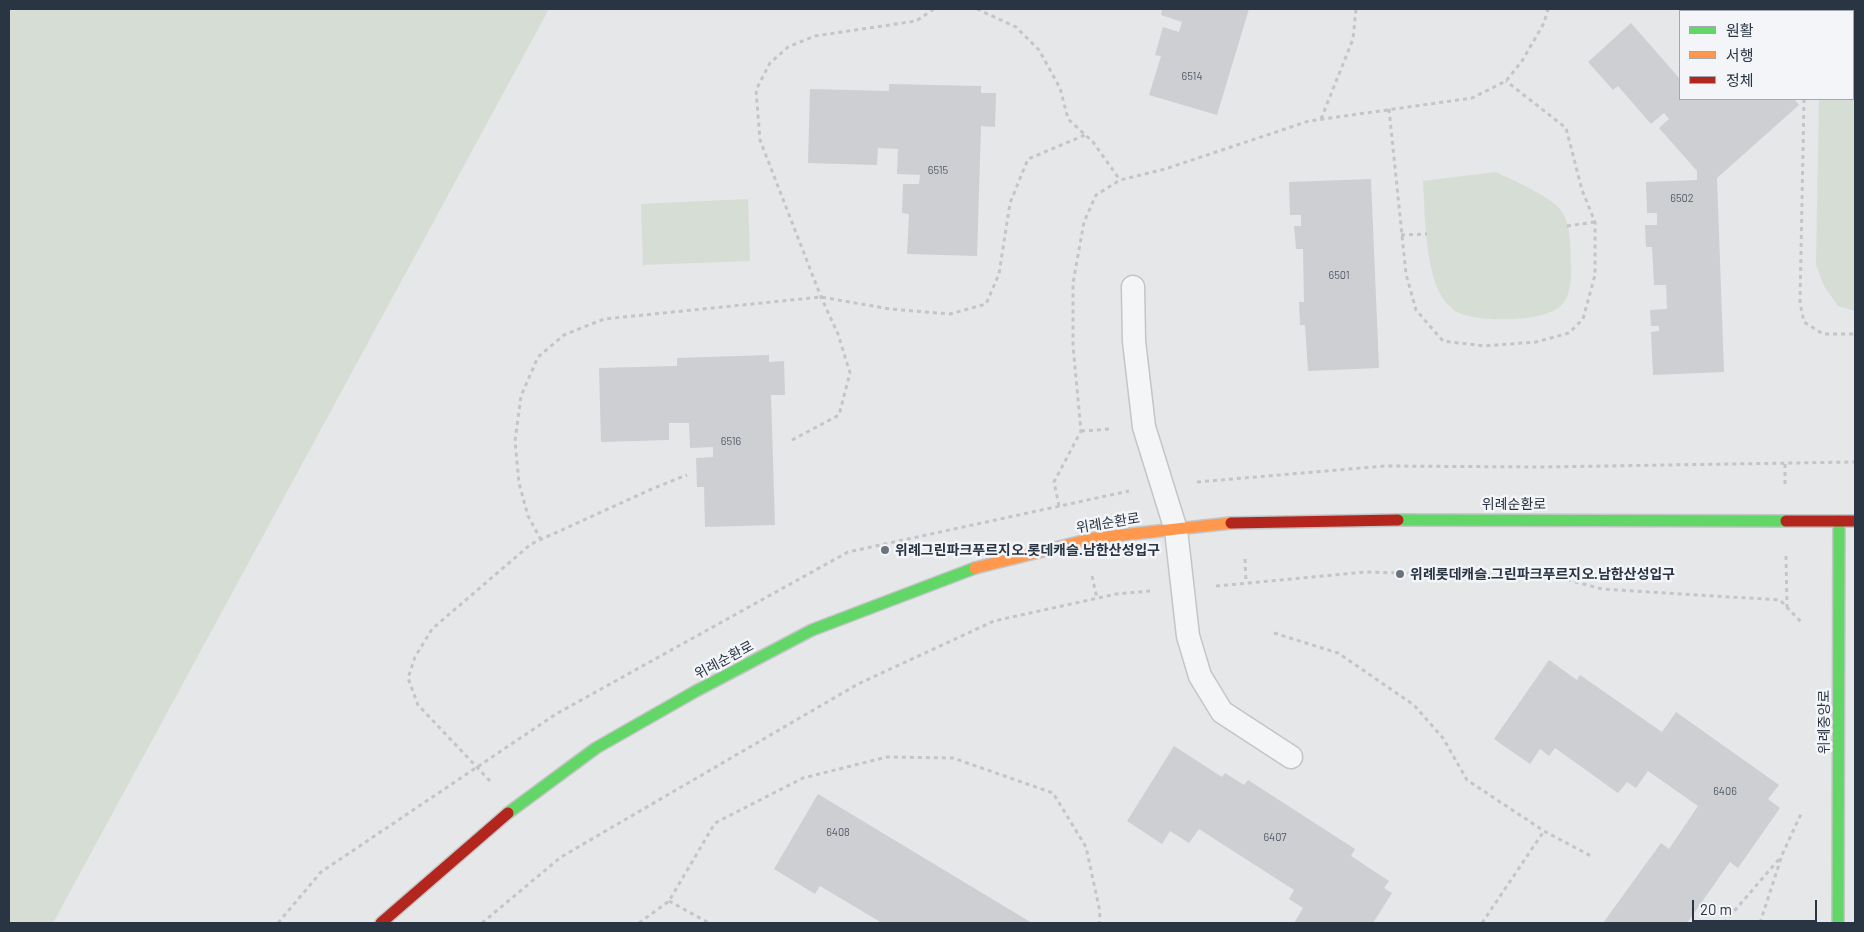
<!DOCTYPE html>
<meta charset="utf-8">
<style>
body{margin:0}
#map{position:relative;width:1864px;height:932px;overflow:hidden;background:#e5e7e9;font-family:Barlow,"Noto Sans KR",sans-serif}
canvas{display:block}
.frame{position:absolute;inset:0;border:10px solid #2a3544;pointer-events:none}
.legend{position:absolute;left:1679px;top:10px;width:175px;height:90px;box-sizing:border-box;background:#f3f5f8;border:1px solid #a3a8b0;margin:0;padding:6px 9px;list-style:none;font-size:15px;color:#2a3544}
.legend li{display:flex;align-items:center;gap:10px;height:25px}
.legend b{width:25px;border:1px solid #a3a8b0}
.scale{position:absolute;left:1692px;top:900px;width:125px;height:22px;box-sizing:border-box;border:2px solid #2a3544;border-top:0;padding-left:6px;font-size:15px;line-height:18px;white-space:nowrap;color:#2a3544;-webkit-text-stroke:4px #f3f5f8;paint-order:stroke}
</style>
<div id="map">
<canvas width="1864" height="932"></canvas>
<div class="frame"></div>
<ul class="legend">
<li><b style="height:6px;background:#63d668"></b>원활</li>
<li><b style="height:6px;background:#ff974d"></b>서행</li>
<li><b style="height:6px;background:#b3261e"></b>정체</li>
</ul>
<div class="scale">20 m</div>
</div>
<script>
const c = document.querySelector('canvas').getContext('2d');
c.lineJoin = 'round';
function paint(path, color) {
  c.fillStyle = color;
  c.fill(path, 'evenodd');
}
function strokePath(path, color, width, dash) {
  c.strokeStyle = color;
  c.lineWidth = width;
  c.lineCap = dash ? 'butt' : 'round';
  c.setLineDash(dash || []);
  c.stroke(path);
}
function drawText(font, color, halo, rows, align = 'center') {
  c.font = font + ' Barlow,"Noto Sans KR",sans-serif';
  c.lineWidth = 5;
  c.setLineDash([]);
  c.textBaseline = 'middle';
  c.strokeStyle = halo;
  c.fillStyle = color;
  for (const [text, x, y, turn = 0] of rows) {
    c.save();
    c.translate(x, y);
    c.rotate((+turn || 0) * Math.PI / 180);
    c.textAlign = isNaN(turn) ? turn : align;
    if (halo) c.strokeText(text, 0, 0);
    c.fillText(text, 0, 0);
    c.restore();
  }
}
paint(new Path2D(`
 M9 9H549L53 923H9Z
 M1776 9H1855V311L1838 306 1824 286 1816 265 1819 99H1853V11H1778Z
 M1496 172C1512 180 1555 198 1563 213 1572 230 1570 251 1571 270 1571 282 1570 300 1558 308 1539 322 1476 323 1455 311 1451 308 1444 301 1442 297 1425 269 1425 214 1423 181Z
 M748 199 750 261 643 265 641 204Z`), '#d6ddd5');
paint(new Path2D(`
 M1162 9H1249L1217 115 1149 95 1161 56 1155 55 1163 27 1179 32 1182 22 1161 15Z
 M1631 23 1680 79V99H1794L1799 105 1717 178 1724 372 1653 375 1651 332 1659 331V326H1651L1650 310 1667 309 1666 285H1654L1652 247H1646L1645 225H1657V213H1647L1646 182 1697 180V171L1659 128 1669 119 1664 113 1651 124 1618 86 1613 90 1588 62Z
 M889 84 981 86V93H996L995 127 981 126 977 256 907 254 909 214 902 213 903 184H919L920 175 897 174 898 149 878 148 877 165 808 163 810 89 889 91Z
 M1371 179 1379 368 1308 371 1305 325H1300L1299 302H1304L1303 249H1296L1294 226H1301V215H1290L1289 182Z
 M769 355V362L784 361 785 395H771L775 525 705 527 704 487H697L696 458 713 457V447L690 448 689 423H669V440L601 442 599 368 677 366V358Z
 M1549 660 1577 680 1580 675 1662 732 1676 712 1779 785 1768 799 1780 808 1738 868 1730 862 1687 923H1603L1661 843 1669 849 1698 806 1648 771 1636 788 1627 782 1618 793 1555 748 1549 756 1540 749 1530 764 1494 739Z
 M1174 746 1222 777 1225 773 1244 785 1248 780 1355 849 1351 856 1389 881 1384 888 1392 893 1373 923H1294L1303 908 1289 899 1294 890 1199 829 1189 843 1170 831 1162 844 1127 821Z
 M818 794 1032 923H882L820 886 815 894 774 869Z`), '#cdcfd2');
const lane = new Path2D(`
 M1133 287 1134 341 1144 427 1176 530 1188 636 1200 676 1222 712 1291 757`);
const fast = new Path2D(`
 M1398 520 1786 521
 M508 813 596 748 696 691 812 630 975 568
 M1838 923 1839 521`);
const slow = new Path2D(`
 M975 568 1095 538 1231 523`);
const jam = new Path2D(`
 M1786 521H1855
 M1231 523 1398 520
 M381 923 508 813`);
strokePath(lane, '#c3c5c7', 25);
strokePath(fast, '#c3c5c7', 14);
strokePath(slow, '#c3c5c7', 14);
strokePath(jam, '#c3c5c7', 14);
strokePath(new Path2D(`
 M977 9 1016 27 1039 50 1060 88 1068 119 1093 142 1120 180
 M1757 9 1759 11
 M1804 99 1800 303 1804 322 1823 334H1855
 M1389 109 1406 274 1416 310 1443 341 1484 346 1536 342 1569 333 1583 319 1595 275V222L1582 190 1566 128 1506 81
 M1321 119 1353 39 1356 9
 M1567 226 1595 222
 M1401 235 1427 234
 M1081 431 1110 429
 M792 440 839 415 850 373 838 334 821 297 760 140 756 90 770 63 788 47 815 36 916 21 934 9
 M1785 464V485
 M1197 482 1385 466 1543 467 1855 462
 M1059 506 1054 482 1081 431 1073 346V283L1084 222 1096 195 1120 180 1165 169 1309 121 1472 98 1506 81 1522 61 1544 23 1548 9
 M541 540 528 516 519 483 515 441 521 396 538 357 564 335 604 319 821 297 890 309 950 314 986 304 999 274 1010 203 1028 159 1085 135
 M1786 556 1787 607
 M1245 559 1246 583
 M1092 576 1097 598
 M1216 586 1366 572 1561 578 1602 589 1780 600 1802 623
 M1274 633 1338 653 1414 705 1443 738 1467 780 1544 831 1593 857
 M490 781 418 705 408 678 415 657 432 629 531 544 654 488 687 475
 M669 901 709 923
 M278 923 321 872 556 714 848 552 1129 491
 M482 923 561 857 858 684 994 621 1116 594 1150 591
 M639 923 669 901 715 823 803 778 887 757 953 758 1053 793 1086 847 1100 912 1099 923
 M1482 923 1544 831
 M1724 923 1780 858
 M1760 923 1782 855 1801 814`), '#c3c5c9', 3, [4, 4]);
strokePath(lane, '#f4f5f6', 22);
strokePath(fast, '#63d668', 11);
strokePath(slow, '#ff974d', 11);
strokePath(jam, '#b3261e', 11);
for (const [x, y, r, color] of [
 [885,550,5,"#6b737e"],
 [1400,574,5,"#6b737e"]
]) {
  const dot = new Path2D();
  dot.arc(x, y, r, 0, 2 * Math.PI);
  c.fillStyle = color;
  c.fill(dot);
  strokePath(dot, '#f3f5f8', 2);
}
drawText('11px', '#545c68', null, [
 ["6514",1192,76],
 ["6515",938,170],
 ["6502",1682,198],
 ["6501",1339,275],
 ["6516",731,441],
 ["6406",1725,791],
 ["6408",838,832],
 ["6407",1275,837]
]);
drawText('14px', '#2a3544', '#f3f5f8', [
 ["위례순환로",1514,504],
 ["위례순환로",1108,523,-9],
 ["위례순환로",724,660,-28],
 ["위례중앙로",1824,722,-90]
]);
drawText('bold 14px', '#2a3544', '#f3f5f8', [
 ["위례그린파크푸르지오.롯데캐슬.남한산성입구",895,550],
 ["위례롯데캐슬.그린파크푸르지오.남한산성입구",1410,574]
], 'left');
</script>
